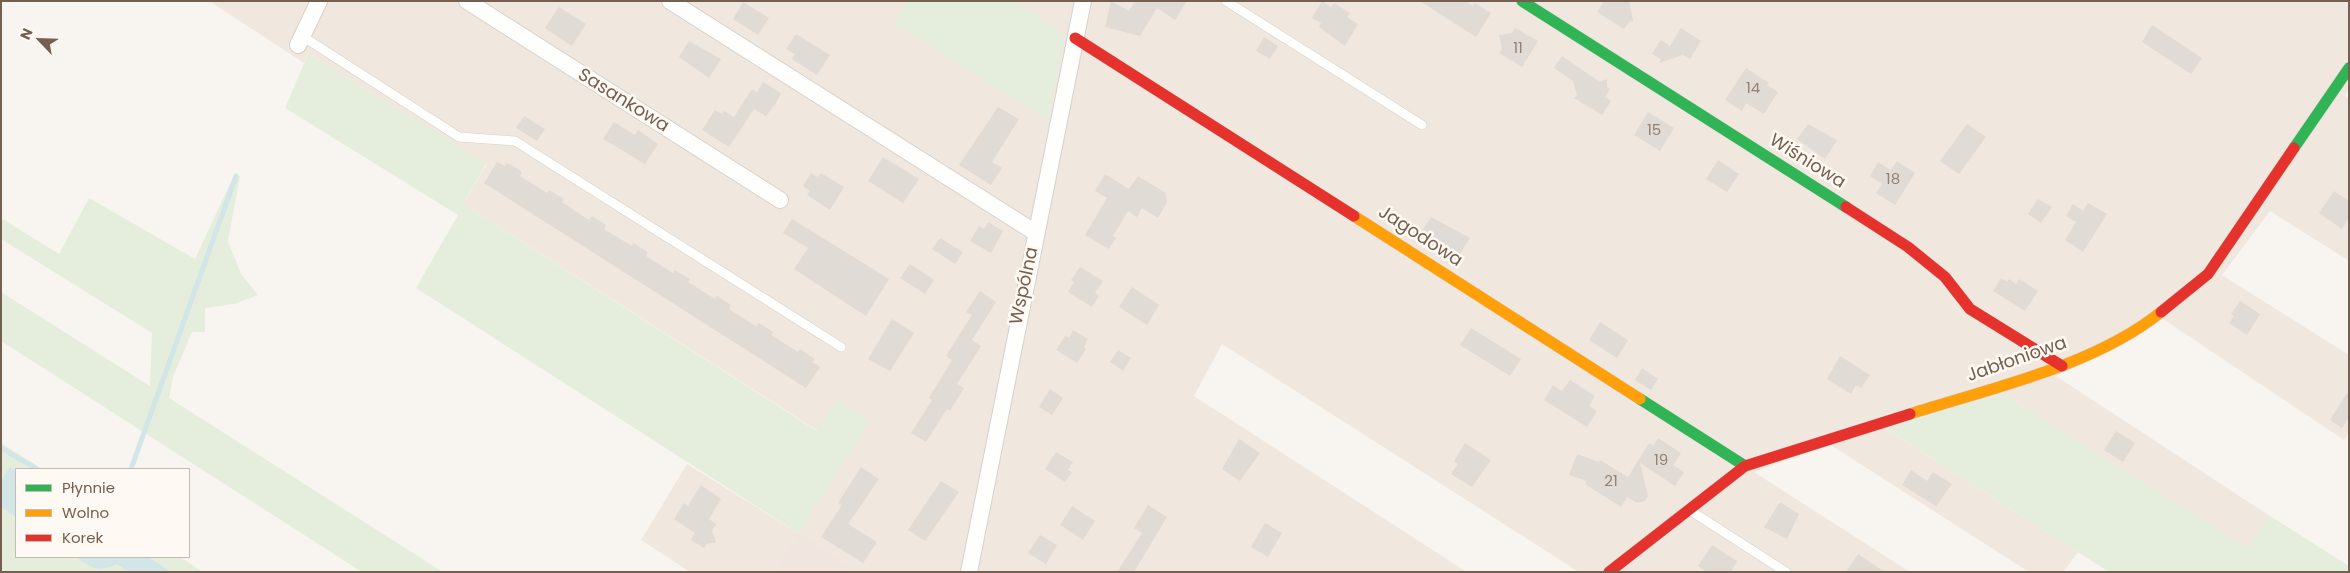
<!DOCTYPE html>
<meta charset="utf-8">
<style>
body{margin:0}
#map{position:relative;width:2350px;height:573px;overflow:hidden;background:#f8f5f0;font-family:Poppins,sans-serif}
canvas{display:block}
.frame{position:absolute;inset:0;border:2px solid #745f51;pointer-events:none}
.legend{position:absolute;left:15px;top:468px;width:175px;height:90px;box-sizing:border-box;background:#fefaf3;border:1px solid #c7bcb2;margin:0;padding:6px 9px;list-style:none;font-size:15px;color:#745f51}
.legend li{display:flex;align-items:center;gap:10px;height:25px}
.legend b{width:25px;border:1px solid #c7bcb2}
.north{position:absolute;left:15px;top:15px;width:50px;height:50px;-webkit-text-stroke:4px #fefaf3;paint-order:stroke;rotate:294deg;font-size:14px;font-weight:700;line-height:20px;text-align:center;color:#745f51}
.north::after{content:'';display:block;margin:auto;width:18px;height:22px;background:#745f51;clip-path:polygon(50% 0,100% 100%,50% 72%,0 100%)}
</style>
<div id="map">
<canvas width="2350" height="573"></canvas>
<div class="frame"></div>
<ul class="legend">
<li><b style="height:6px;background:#30b455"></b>Płynnie</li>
<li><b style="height:6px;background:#ff9f0a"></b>Wolno</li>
<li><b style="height:6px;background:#e5322d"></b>Korek</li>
</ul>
<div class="north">N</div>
</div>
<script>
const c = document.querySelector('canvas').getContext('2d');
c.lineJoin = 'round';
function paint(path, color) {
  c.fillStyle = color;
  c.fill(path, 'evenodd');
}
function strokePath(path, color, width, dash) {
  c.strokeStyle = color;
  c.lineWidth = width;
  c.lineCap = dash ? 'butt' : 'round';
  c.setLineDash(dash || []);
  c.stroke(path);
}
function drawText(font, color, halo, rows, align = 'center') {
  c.font = font + ' Poppins,sans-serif';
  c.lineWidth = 5;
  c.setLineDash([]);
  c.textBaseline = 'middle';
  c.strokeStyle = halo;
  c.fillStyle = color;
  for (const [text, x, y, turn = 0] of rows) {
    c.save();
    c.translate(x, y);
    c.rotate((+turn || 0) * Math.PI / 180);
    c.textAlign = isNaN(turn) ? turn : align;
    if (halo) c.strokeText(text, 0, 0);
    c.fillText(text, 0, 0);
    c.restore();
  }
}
paint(new Path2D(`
 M209 1H2349V90L2345 96 2349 98V261L2270 211 2222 275 2349 355V432L2344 440 2163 319 2056 376 2270 516 2247 549 2003 394 1885 428 2078 552 2063 572H2029L1829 444 1754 472 1910 572H1579L1222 344 1194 396 1467 572H690L641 540 687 464 798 533 838 399 818 431 463 204 487 164 308 54 304 63Z`), '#f0e8df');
paint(new Path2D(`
 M798 533 858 572H774Z`), '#f1e6df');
paint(new Path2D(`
 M907 1H1014L1065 34 1048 120 894 23Z
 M308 54 487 163 463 204 817 431 838 399 870 421 798 533 416 288 458 215 285 108Z
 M235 173 240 176 228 241 241 274 258 295 234 304 205 308V332H192L173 377 169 398 443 572H362L1 341V292L150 386 152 333 1 239V218L59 254 89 198 195 259Z
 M2003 394 2247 548 2270 516 2349 566V572H2109L1885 428Z
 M1 443 42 469H16V557H180L203 572H1Z`), '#e5eedc');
paint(new Path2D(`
 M10 467 16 471V517L1 507V481Z
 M76 557H148L171 572H129L117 564C97 573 94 569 76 557Z`), '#d2e5e7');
strokePath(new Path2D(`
 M1 448 37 469
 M131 469 236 176`), '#d2e5e7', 5);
paint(new Path2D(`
 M1111 1 1129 11 1135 1H1187L1175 20 1157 8 1140 36 1105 27Z
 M1322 1 1331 7 1334 3 1350 13 1347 17 1358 24 1345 46 1319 27 1321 23 1312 18Z
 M1420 1H1466L1473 6 1475 3 1491 13 1476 37Z
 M1604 1H1629L1633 21 1629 22 1624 29 1597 12Z
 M743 2 769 18 758 35 733 19Z
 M559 7 586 24 572 46 545 28Z
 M2152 25 2202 58 2191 74 2142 42Z
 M1515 28 1538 41 1522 67 1499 53 1502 49 1499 35 1512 33Z
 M1681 28 1701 41 1690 59 1683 55 1659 63 1661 59 1652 54 1661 40 1670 46Z
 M796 34 830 55 817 75 792 59 795 54 786 49Z
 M1264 37 1278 46 1270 59 1256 51Z
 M689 41 721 59 709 78 679 57Z
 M1562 56 1600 82 1607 79V87L1610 89 1605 97 1611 101 1602 115 1574 98 1577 95 1573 81 1554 68Z
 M1746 68 1769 83 1767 85 1778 92 1764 114 1746 103 1742 111 1725 100Z
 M763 82 781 93 776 103 766 116 754 109 729 147 702 130 715 110 722 114 724 111 734 117 748 95 752 89 757 92Z
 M998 107 1019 119 992 162 1002 168 991 185 959 165Z
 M1648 112 1674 128 1660 151 1634 135Z
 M524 116 545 129 537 141 516 128Z
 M614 122 635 135 638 130 658 144 645 164 603 139Z
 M1808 124 1837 140 1825 159 1797 139Z
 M1967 124 1986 137 1959 174 1940 161Z
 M883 157 919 179 903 203 868 181Z
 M1718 160 1739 174 1727 192 1706 179Z
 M1897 161 1915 173 1895 205 1876 193 1882 184 1870 176 1878 162 1891 170Z
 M497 162 505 166 507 163 515 167 522 172 520 176 547 193 549 190 564 199 562 202 589 220 592 216 606 225 604 229 632 246 633 243 648 252 646 256 673 273 675 270 690 279 688 282 715 299 717 296 731 305 729 309 746 320 756 326 759 323 773 332 771 335 798 352 800 349 815 359 812 362 820 367 806 388 484 183Z
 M811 173 818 177 821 173 844 187 830 210 807 195 810 191 803 186Z
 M1105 174 1129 189 1138 176 1166 193 1167 202 1158 218 1142 208 1137 217 1128 211 1113 236 1116 238 1109 249 1085 235 1107 198 1095 191Z
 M2334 191 2349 201V218L2342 229 2319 213Z
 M2038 199 2052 207 2041 223 2028 214Z
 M2088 203 2107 214 2083 252 2065 240 2076 222 2066 216 2073 204 2083 211Z
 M1431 217 1470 238 1458 257 1419 235Z
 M792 219 889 279 866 316 794 269 808 248 783 233Z
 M988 222 1003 231 991 253 970 241 979 226 984 229Z
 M940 238 963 252 955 264 932 249Z
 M910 264 934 280 925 294 900 278Z
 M1080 267 1103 281 1095 293 1099 296 1092 307 1068 292 1074 282 1071 280Z
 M2001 278 2007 282 2009 279 2016 284 2019 279 2038 291 2025 311 1993 291Z
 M1132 287 1159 305 1147 325 1119 307Z
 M980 291 996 302 972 340 981 346 957 384 964 388 950 411 947 409 926 442 911 433 932 400 929 398 952 360 946 356 972 315 966 312Z
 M2240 301 2260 314 2247 335 2229 323 2234 316 2231 314Z
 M892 319 914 333 890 371 868 359Z
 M1600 322 1628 340 1617 358 1589 340Z
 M1471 328 1521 359 1510 376 1460 345Z
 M1073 330 1088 339 1084 347 1086 349 1077 363 1056 350 1065 336 1069 338Z
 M1118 350 1131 358 1123 371 1110 362Z
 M1840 356 1870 375 1861 388 1856 385 1851 394 1827 379Z
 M1642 368 1658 379 1651 390 1635 380Z
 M1570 380 1595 396 1589 406 1597 411 1587 427 1544 400 1553 385 1562 391Z
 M1050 389 1063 398 1052 415 1039 407Z
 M2349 390V418L2342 428 2330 420Z
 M2116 431 2135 443 2123 462 2104 450Z
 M1658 438 1681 453 1673 465 1684 472 1675 486 1640 463 1648 496 1645 501 1637 503 1627 497 1621 507 1585 484 1587 481 1569 475 1577 454 1599 462 1600 460 1628 477 1649 443 1653 446Z
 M1239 439 1260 453 1240 481 1222 469Z
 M1465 443 1491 460 1472 487 1451 474 1458 464 1454 461Z
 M1056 452 1073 462 1068 470 1072 472 1065 482 1045 469Z
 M861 467 879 479 848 524 877 542 863 563 821 537 842 505 838 503Z
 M1911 470 1927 481 1933 472 1952 484 1936 506 1902 485Z
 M941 481 959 492 925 541 908 530Z
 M701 485 721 499 709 519 716 524 712 531 716 542 707 544 704 548 691 540 695 533 674 519 684 503 688 506Z
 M1780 502 1799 514 1787 539 1764 527Z
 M1148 505 1167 517 1134 572H1117L1142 533 1134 528Z
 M1072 506 1095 521 1083 540 1060 525Z
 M1265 523 1282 533 1268 557 1251 547Z
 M1040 535 1057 545 1046 564 1028 553Z
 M1712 545 1737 561 1731 572H1707L1698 566Z
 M1858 554 1885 572H1846Z`), '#e1dbd5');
const lane = new Path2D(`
 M1226 1 1422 125
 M302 36 459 137 515 141 841 347
 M1691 511 1786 572`);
const street = new Path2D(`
 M467 1 780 200
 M670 1 1036 233
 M298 45 319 1
 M969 572 1083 1`);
const fast = new Path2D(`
 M1522 1 1846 207
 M2294 148 2349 68
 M1640 399 1745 466`);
const slow = new Path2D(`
 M1354 216 1640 399
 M1910 414C1991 388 2094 366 2161 312`);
const jam = new Path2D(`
 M1075 38 1354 216
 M1846 207 1908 247 1945 277 1970 309 2062 366
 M2161 312 2208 274 2294 148
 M1609 572 1745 466 1910 414`);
strokePath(lane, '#d6d1cb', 10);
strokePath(street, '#d6d1cb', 18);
strokePath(fast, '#d6d1cb', 12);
strokePath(slow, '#d6d1cb', 12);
strokePath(jam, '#d6d1cb', 12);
strokePath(lane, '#fefefd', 9);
strokePath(street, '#fefefd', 16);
strokePath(fast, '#30b455', 11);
strokePath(slow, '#ff9f0a', 11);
strokePath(jam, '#e5322d', 11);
drawText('15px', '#928175', null, [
 ["11",1518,49],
 ["14",1753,89],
 ["15",1654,131],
 ["18",1893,180],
 ["19",1661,461],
 ["21",1611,482]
]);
drawText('18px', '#745f51', '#fefaf3', [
 ["Sasankowa",623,101,32],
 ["Wiśniowa",1807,162,32],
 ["Jagodowa",1420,237,33],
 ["Wspólna",1025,286,-78],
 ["Jabłoniowa",2017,360,-19]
]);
</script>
